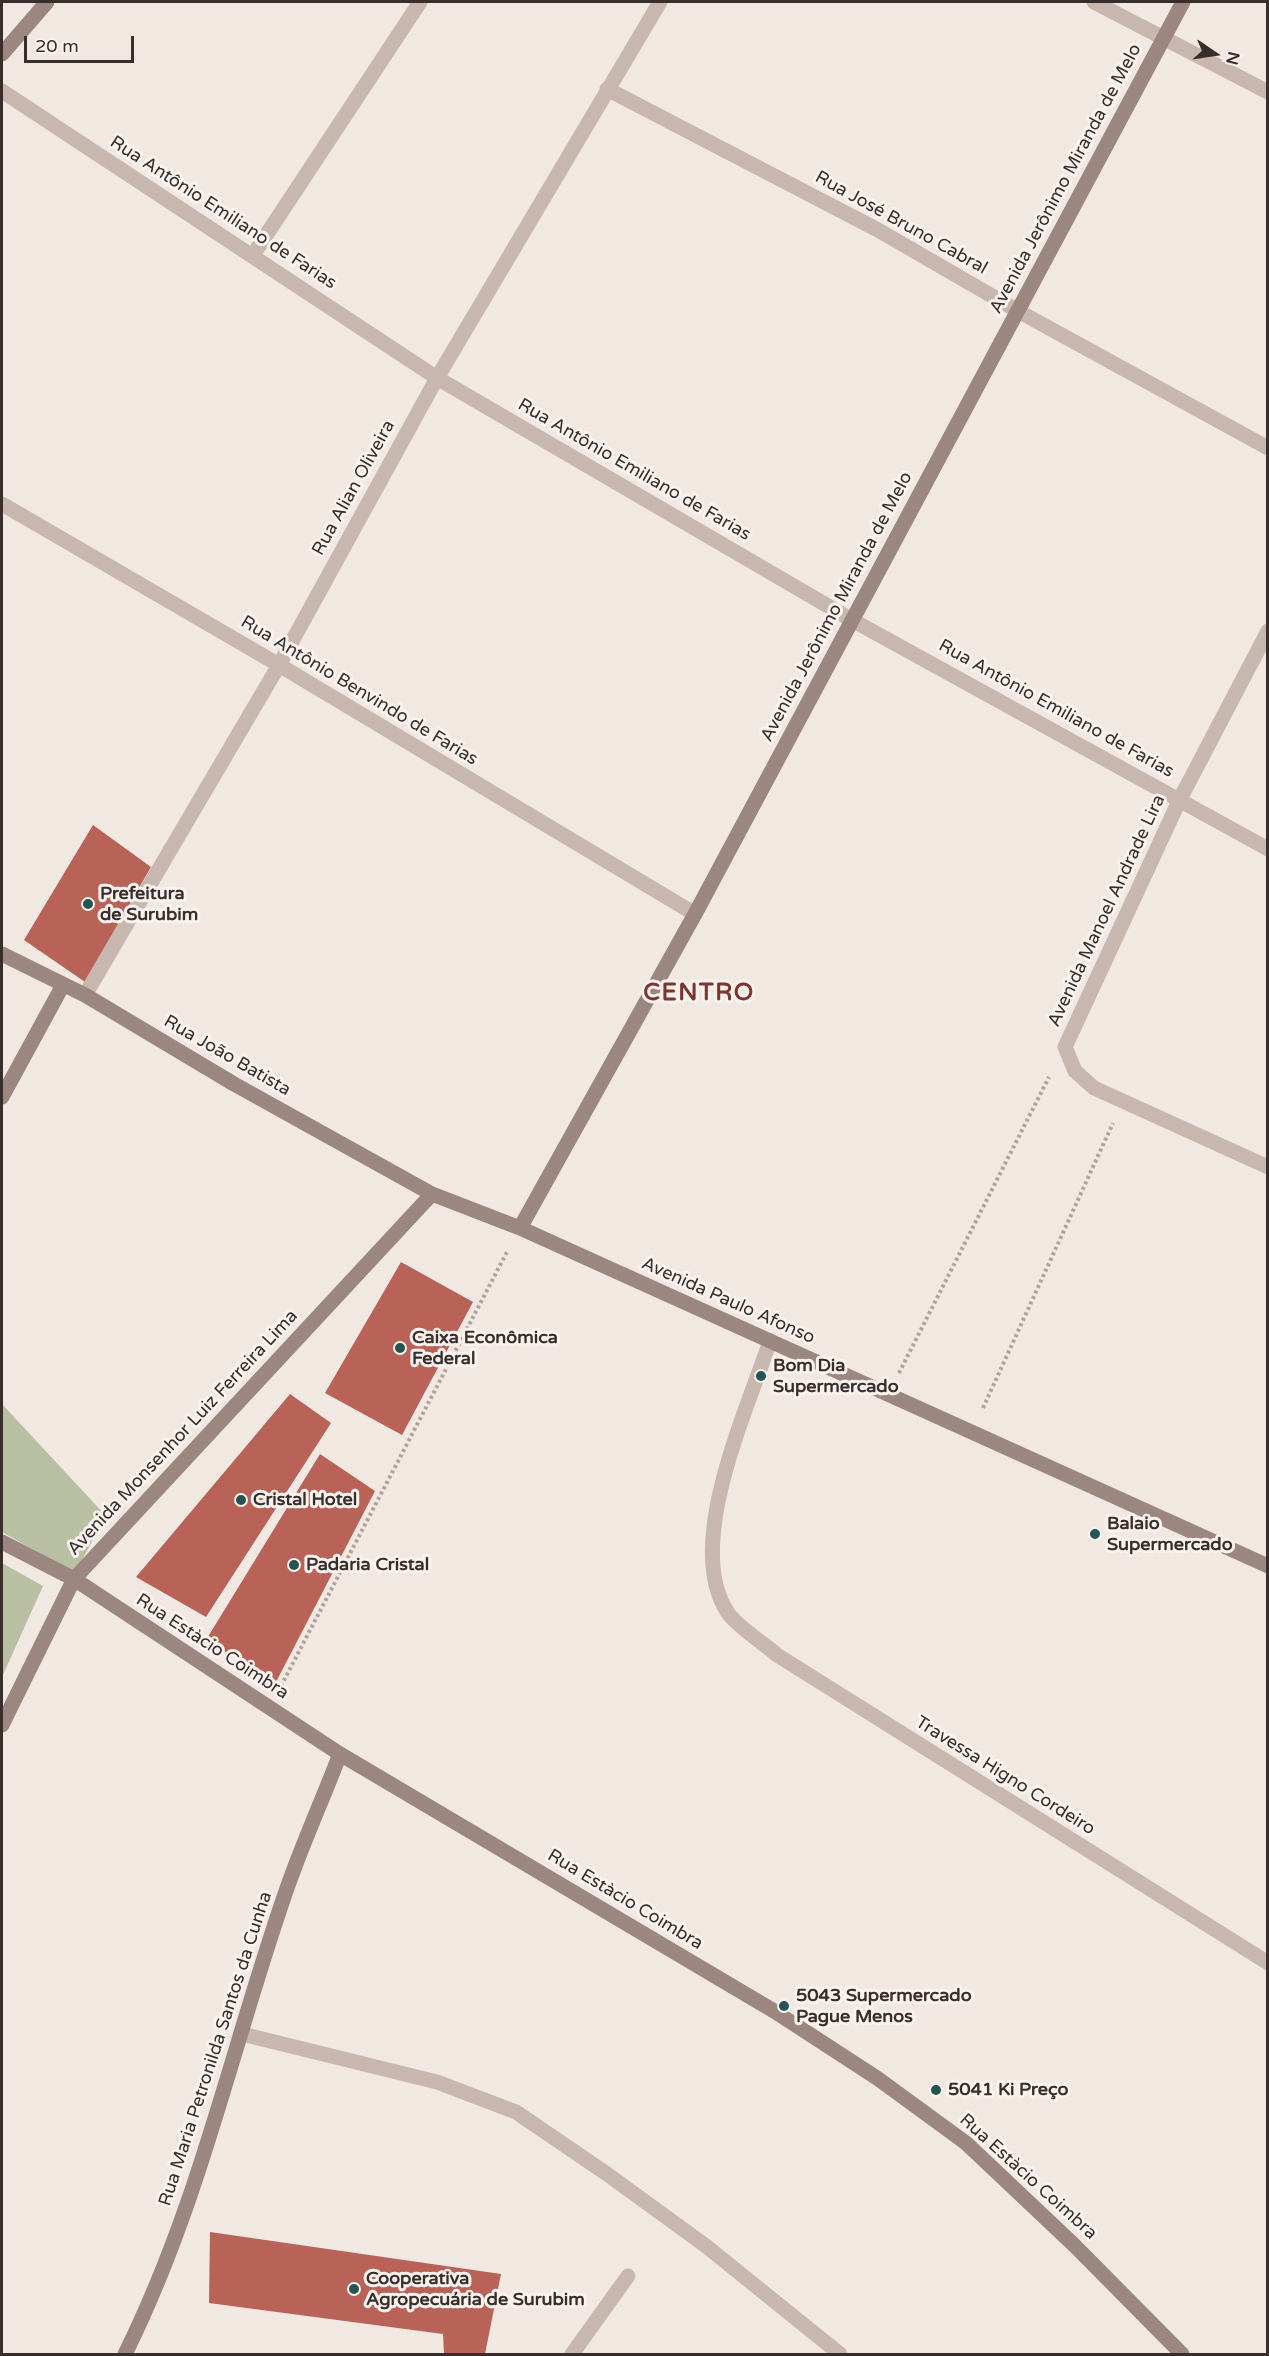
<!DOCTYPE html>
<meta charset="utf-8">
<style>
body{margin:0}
#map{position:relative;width:1269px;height:2356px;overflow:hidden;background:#f1e8e2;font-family:"Varela Round",sans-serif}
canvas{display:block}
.frame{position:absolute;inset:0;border:3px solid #382e2c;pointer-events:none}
.north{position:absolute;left:1185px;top:24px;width:60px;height:60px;-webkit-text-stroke:4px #f9f2ee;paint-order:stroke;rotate:103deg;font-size:16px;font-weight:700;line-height:24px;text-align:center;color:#382e2c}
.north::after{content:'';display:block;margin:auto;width:21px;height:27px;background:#382e2c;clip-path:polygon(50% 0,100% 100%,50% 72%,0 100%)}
.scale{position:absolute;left:24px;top:36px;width:110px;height:27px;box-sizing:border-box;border:3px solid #382e2c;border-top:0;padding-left:8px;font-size:18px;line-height:21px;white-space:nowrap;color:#382e2c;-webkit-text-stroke:4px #f9f2ee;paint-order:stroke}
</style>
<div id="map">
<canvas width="1269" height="2356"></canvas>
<div class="frame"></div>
<div class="north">N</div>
<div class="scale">20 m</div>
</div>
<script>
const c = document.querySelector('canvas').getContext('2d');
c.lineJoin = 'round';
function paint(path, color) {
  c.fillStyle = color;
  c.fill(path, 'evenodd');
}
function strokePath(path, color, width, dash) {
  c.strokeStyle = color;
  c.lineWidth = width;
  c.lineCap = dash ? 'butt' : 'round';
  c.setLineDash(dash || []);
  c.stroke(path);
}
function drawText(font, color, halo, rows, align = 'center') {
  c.font = font + ' "Varela Round",sans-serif';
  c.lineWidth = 6;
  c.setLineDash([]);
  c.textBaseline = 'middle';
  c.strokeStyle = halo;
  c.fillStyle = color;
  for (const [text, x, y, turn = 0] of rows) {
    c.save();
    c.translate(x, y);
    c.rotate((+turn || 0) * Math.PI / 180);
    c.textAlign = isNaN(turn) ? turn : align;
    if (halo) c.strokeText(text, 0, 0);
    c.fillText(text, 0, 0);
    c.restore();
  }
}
paint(new Path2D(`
 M2 1404 106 1516 75 1573 2 1532Z
 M2 1563 43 1586 2 1677Z`), '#b9bfa3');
paint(new Path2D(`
 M93 825 151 867 85 982 24 940Z
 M401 1262 473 1302 402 1435 325 1393Z
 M290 1394 331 1423 206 1617 136 1577Z
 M320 1454 375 1491 276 1682 206 1640Z
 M210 2232 501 2274 485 2354H444L443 2334 209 2303Z`), '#b86258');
strokePath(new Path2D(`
 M899 1373 1049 1077
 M983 1408 1113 1123
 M281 1686 508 1250`), '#b4a199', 4, [3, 3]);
strokePath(new Path2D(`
 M242 2034 437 2082 516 2112 607 2174 706 2246 840 2354
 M572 2354 628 2276`), '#c8b7af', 15);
strokePath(new Path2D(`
 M1094 2 1268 92
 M607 89 878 230 1018 311 1268 448
 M2 91 437 378 852 620 1268 849
 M253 255 420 2
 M2 504 279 665 695 914
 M1268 631 1180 799 1065 1047 1075 1071 1094 1088 1268 1167
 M85 995 279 665 437 378 660 2
 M770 1341C747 1411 683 1546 728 1613 738 1627 763 1643 777 1655L1268 1963`), '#c8b7af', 15);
strokePath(new Path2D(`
 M2 54 47 2
 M2 954 85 995 234 1084 432 1194 520 1228 1268 1566
 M2 1097 63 985
 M520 1228 695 914 1183 2
 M2 1542 74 1579 340 1754 774 2011 877 2078 966 2143 1074 2245 1182 2354
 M2 1725 74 1579 432 1194
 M125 2354C199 2205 231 2050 285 1894 301 1847 322 1801 340 1754`), '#9c8680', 15);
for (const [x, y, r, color] of [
 [88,904,6,"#265551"],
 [400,1348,6,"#265551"],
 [761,1376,6,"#265551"],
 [241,1500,6,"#265551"],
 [1095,1534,6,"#265551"],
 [294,1565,6,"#265551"],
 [784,2006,6,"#265551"],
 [936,2090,6,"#265551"],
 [354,2289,6,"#265551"]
]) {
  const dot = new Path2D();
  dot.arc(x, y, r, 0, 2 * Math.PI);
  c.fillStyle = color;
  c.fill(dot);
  strokePath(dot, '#f9f2ee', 2);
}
drawText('18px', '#382e2c', '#f9f2ee', [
 ["Avenida Jerônimo Miranda de Melo",1066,179,-62],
 ["Rua Antônio Emiliano de Farias",223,213,33],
 ["Rua José Bruno Cabral",901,223,29],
 ["Rua Antônio Emiliano de Farias",634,470,30],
 ["Rua Alian Oliveira",354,488,-61],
 ["Avenida Jerônimo Miranda de Melo",837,607,-62],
 ["Rua Antônio Benvindo de Farias",359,691,31],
 ["Rua Antônio Emiliano de Farias",1056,709,29],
 ["Avenida Manoel Andrade Lira",1107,911,-65],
 ["Rua João Batista",227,1056,30],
 ["Avenida Paulo Afonso",728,1301,24],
 ["Avenida Monsenhor Luiz Ferreira Lima",183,1433,-47],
 ["Rua Estàcio Coimbra",212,1647,33],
 ["Travessa Higno Cordeiro",1005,1776,32],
 ["Rua Estàcio Coimbra",625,1900,31],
 ["Rua Maria Petronilda Santos da Cunha",216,2049,-72],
 ["Rua Estàcio Coimbra",1028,2177,42]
]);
drawText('bold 18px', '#382e2c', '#f9f2ee', [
 ["Prefeitura",100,894],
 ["de Surubim",100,915],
 ["Caixa Econômica",412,1338],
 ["Federal",412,1359],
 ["Bom Dia",773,1366],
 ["Supermercado",773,1387],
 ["Cristal Hotel",253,1500],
 ["Balaio",1107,1524],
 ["Supermercado",1107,1545],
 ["Padaria Cristal",306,1565],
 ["5043 Supermercado",796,1996],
 ["Pague Menos",796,2017],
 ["5041 Ki Preço",948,2090],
 ["Cooperativa",366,2279],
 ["Agropecuária de Surubim",366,2300]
], 'left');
c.letterSpacing = '1.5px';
drawText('bold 24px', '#7d362e', '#f9f2ee', [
 ["CENTRO",699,994]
]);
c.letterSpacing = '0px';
</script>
